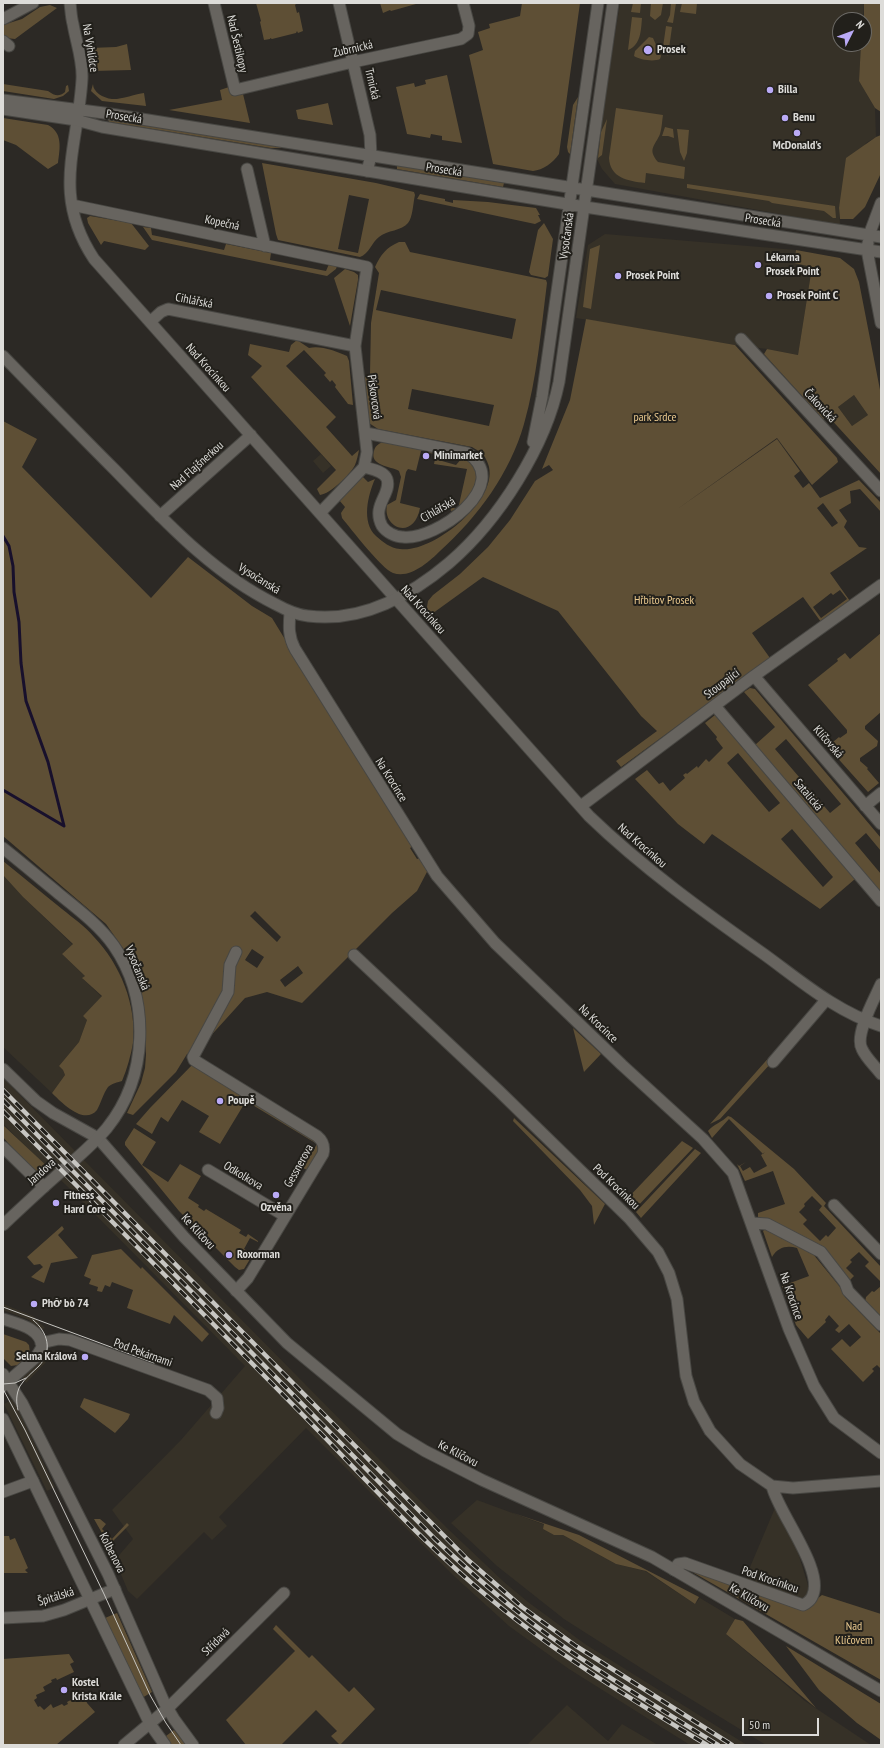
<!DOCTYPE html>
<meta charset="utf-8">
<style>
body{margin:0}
#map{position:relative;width:884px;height:1748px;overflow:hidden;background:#2c2925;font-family:"PT Sans Narrow",sans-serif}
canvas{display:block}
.frame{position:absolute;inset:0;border:4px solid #dddcd9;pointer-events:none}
.north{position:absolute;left:832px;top:12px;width:40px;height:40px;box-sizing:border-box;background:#22201b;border:1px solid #6d6b67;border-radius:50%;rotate:48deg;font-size:11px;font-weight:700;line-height:16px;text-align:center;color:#dddcd9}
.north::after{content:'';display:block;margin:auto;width:14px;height:18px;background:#baaaf6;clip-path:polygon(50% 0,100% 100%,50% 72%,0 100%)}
.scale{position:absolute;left:742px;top:1718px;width:77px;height:18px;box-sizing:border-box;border:2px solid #dddcd9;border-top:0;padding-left:5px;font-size:12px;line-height:14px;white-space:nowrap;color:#dddcd9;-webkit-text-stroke:3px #22201b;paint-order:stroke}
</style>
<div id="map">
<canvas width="884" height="1748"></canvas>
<div class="frame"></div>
<div class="north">N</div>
<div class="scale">50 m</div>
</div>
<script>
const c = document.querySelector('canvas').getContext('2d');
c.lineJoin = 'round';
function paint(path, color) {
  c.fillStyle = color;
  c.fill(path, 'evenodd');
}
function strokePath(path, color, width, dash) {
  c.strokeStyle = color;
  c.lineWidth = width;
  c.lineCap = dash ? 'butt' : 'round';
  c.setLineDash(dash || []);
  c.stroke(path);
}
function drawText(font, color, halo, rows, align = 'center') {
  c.font = font + ' "PT Sans Narrow",sans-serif';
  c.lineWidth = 4;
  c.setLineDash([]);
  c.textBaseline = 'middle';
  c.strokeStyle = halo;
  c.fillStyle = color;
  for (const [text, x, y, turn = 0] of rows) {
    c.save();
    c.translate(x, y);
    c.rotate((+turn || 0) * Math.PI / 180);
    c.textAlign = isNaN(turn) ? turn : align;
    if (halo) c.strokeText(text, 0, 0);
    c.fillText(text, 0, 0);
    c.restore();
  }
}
paint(new Path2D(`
 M620 3H864L863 20H840V44H861L859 81 875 108 876 137 866 143 839 208 840 225 615 184 602 169 596 157Z
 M605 234 796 250 794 263 812 267 798 355 767 349 735 345 576 318 588 245Z
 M854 395 868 415 852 426 838 407Z
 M321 454 331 466 323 473 313 461Z
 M3 875 23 897 73 945 62 954 85 976 83 979 102 997 83 1016 87 1020 79 1042 59 1066 63 1070 65 1075 52 1093 3 1047Z
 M3 1078 447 1528 504 1582 528 1602 585 1644 747 1745H690L569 1669 538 1647 509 1626 454 1576 306 1428 219 1517 227 1526 212 1540 204 1532 137 1599 128 1591 115 1560 133 1539 112 1510 181 1440 245 1366 69 1188 3 1124Z
 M3 1304 33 1316 45 1328 40 1330 29 1320 3 1310Z
 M45 1349 51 1350 47 1361 26 1383 22 1377 40 1360Z
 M13 1399 55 1487 47 1491 4 1404Z
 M477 1500 545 1525 543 1529 554 1535H563L616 1564 645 1571 695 1604 700 1598 735 1619 726 1634 805 1701 871 1745H766L666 1684 564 1619 497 1566 451 1523Z
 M775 1508 796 1546 810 1592 802 1599 745 1579Z
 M567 1705 608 1741 622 1724 658 1745H527Z`), '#363127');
paint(new Path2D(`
 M256 3H297L295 5 297 13 299 12 303 31 298 33 297 31 296 33 272 39 270 38V39L264 40 260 22 261 21Z
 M380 3H422V4H416L391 11 390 10 383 13Z
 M522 3H580L559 154C553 163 543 170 533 171L493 164 469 55 483 50 478 32 490 28 489 24 520 16Z
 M633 3H641L640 13 631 12Z
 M651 3H663L661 15 655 20 650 16Z
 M671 3H676L673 23 667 22 670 15Z
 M682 3H697L696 14 680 12Z
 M864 3H881V112L875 108 859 81 861 44H864Z
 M50 5 57 8 15 39 6 38 3 36V25L22 19 40 7Z
 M632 17 642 18C641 30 641 45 628 50Z
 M666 26 672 27 668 56 663 47Z
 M649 37 653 38 661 56 660 59C654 62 640 60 634 56L635 51Z
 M127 44 131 70 93 71 90 48 116 47Z
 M447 75 462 143 442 140V136L431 134 430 138 407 134 396 87 414 83 415 87 426 84 425 80Z
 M3 84 48 91C55 96 59 97 65 92L66 86 68 85 69 91 63 96 54 99 3 91Z
 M93 84C93 92 103 98 112 99 119 100 136 94 144 93L146 106 102 101 91 91Z
 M229 87 232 96 243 94 250 123 169 110 222 100 220 90Z
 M578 97 570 154 568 152 567 147 573 105Z
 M328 103 333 125 298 119 296 110Z
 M616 108 663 115C662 121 662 127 660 134 655 146 647 149 658 162L685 167 684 179 646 173 645 183C628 181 610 178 609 158Z
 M3 118 48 125C63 133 60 148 58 163L48 169 16 145 3 140Z
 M108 119H109L349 157 286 148H271L109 122Z
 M607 119 602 155 598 158 601 132Z
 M665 127 673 129 674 138 668 136H662Z
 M677 129 689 130 687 153 684 161 680 152Z
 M881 135V173L865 207 853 219H840L839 208 846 158 876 137Z
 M262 163 376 183 414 192 415 195C413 203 413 217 408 223 402 231 387 230 379 237 372 242 369 254 360 257L278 240 276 234ZM349 195 369 199 358 253 338 249Z
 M397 165 504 183 503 187 397 169Z
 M687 184 835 206 836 218H833L824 211 772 203 769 201 687 188Z
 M420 194 445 199V201L453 203V200L488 202 536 208 540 215H538L541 221 535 224 417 199Z
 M90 216 131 223 149 246 145 250 104 241 101 245 88 223 87 218Z
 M544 223 553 239 548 276 545 278 531 275 529 272 538 230Z
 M143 227 151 228 152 235 224 250 226 244 271 253 270 260 326 271 329 264 337 266 336 269 327 276 152 240Z
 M399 242H405L410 252 546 280 547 283C541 330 537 378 524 424 510 473 478 517 440 551 429 562 410 579 393 573 382 569 351 529 342 518L341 513 345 507 339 500 362 476 368 482 375 479C368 495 361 522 376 536 383 542 390 548 400 549 431 554 497 502 489 467 488 463 485 456 482 453 479 451 475 449 472 447L378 429 369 423 364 378 370 374 371 323 379 273 375 267C381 254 386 248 399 242ZM381 290 516 319 512 339 376 310ZM412 389 494 405 489 426 408 409Z
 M600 245 591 309 583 307 590 249Z
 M796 250 840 258 854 269 859 282 881 395V474L828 416 823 419 764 354 767 349 798 355 812 267 794 263ZM854 395 868 415 852 426 838 407Z
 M345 269 354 272 358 275V280L350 326 334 278Z
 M586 319 735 345 837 458 838 462 812 485 777 438 676 510 777 439 800 471 794 476 803 488 809 483 820 498 859 480 881 503V512L860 489 850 491 851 503 839 510 847 521 844 527 859 547 867 548 830 573 850 601 821 622 803 597 752 633 770 658 621 767 616 761 657 731 641 716 558 611 483 577 429 616 427 607 428 601 433 595 460 574 488 547 510 520 535 481 553 470 549 465 542 469 570 400ZM823 503 838 523 832 527 817 508ZM840 590 847 599 821 618 813 607 831 593 833 595Z
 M297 340 309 348C320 345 336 351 347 356L349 361 353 405 348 404 335 387 336 385 332 380 330 382 324 375 326 373 304 350 286 366 336 417 326 427 352 456 359 450C358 455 357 460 355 465 351 474 330 494 320 495L317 489 336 470 251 377 262 366 248 355 250 344 289 352 291 345Z
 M3 421 37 439 22 467 151 598 188 557 252 606 272 618 374 785 413 846 410 848 417 859 420 858 428 870 417 891 392 913 302 1003 267 992 245 998 196 1052 187 1054 176 1072 133 1115 127 1113 141 1083 145 1068 146 1055 144 1012 142 997 138 982 125 951 106 924 3 836ZM255 911 281 937 277 942 250 916ZM252 949 264 957 257 968 245 960ZM298 966 303 973 285 987 280 980Z
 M383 442 425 451H421L416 471 408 469 406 472 400 503 420 508C414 541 382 528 387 505L396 500 401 477 399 471C391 466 369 466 374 451 375 446 378 444 383 442Z
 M430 451 440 453 442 461 456 465 462 458H465C471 463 476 468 476 476 477 487 462 510 451 511L450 507 458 509 467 469 434 464 436 454 429 453Z
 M881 633V712L865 726V729L878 741 877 746 860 758V761L868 768 867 769 879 783 868 792 825 744 830 739 833 742 839 737 840 738 847 733V730L808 685 838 661 837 659 845 653 850 659Z
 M750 688 755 689 881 838V851L866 833 855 843 881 874V893L755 745 775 727 744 692ZM786 739 841 804 830 813 775 749Z
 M715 715 855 879 820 909 712 834 704 844 678 824 635 779 647 770 659 784 663 782 670 791 685 778 683 775 686 773 687 774 697 766 698 768 706 759 709 762 723 748 716 739 717 737 705 723ZM738 753 780 803 769 812 727 763ZM792 829 833 877 823 887 781 839Z
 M3 861C23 877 42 893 62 909 73 918 85 926 94 937 120 964 137 1005 133 1043 131 1055 127 1069 122 1081 118 1082 111 1084 108 1087 103 1094 101 1103 97 1110 84 1126 61 1102 52 1093L65 1075 63 1070 59 1066 79 1042 87 1020 83 1016 102 996 82 978 85 976 62 954 73 944 23 897 3 875Z
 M573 1028 601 1054 584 1072Z
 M772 1054V1062L720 1119 710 1124Z
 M193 1064 315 1138 320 1149 307 1170 303 1168 317 1144 246 1101 220 1144 199 1132 209 1116 182 1100 168 1122 161 1117 152 1134 136 1124 150 1108Z
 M728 1116 731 1117 794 1169 826 1203 824 1206 881 1267V1282L865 1266 869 1262 859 1252 850 1260 852 1262 846 1268 854 1276 850 1280 838 1267 778 1224 758 1217V1213L785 1204 773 1171 745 1181 737 1164 739 1166 746 1162 740 1166 743 1171 750 1167 754 1173 767 1166 761 1155 765 1152 763 1154 729 1119 712 1138 708 1131C714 1124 722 1122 728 1116ZM812 1196 822 1206 819 1210 836 1228 828 1237 826 1235 820 1241 803 1224 807 1220 799 1212 805 1206 804 1204Z
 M514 1118 605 1204 594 1225 592 1206 580 1190 513 1121Z
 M3 1124 4 1126 49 1168C46 1171 44 1172 40 1172 30 1170 10 1145 3 1137Z
 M134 1128 156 1142 142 1165 168 1182 180 1164 201 1176 188 1198 199 1205 198 1207 204 1211 206 1209 241 1230 239 1233 246 1237 248 1234 258 1241V1242L250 1238 244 1249 253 1254 244 1269 239 1270 235 1267 179 1211 125 1145V1142Z
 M682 1141 693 1148 634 1210 625 1201Z
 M695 1149 701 1153 641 1218 636 1212Z
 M62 1226 64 1229 58 1235 78 1258 51 1263 44 1283 31 1277 43 1267 40 1264 34 1265 27 1257Z
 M765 1229 813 1254 840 1287 845 1297 881 1334V1369L877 1365 872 1369 874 1371 863 1382 831 1349 842 1339 850 1347 861 1337 849 1324 839 1333 835 1330 839 1326 829 1315 825 1320 826 1322 808 1339 796 1325 782 1286 809 1276 797 1248C787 1245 778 1247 772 1257L763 1231Z
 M121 1249 141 1269 142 1267 209 1334 202 1342 174 1315 170 1324 127 1308 133 1290 112 1282 110 1287 105 1285 102 1292 97 1291 98 1287 89 1284 91 1279 84 1276 92 1255Z
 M881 1286V1320L865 1302 866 1297 872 1291 874 1292Z
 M3 1334 26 1342 29 1345 30 1353 18 1365 11 1366 3 1358Z
 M84 1398 130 1414 128 1419 115 1433 80 1407Z
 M510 1512 579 1535 699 1597 695 1604 646 1571 616 1564 563 1535H554L543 1529 544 1524Z
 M94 1519H100L106 1524 102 1529 112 1539 127 1523 129 1525 114 1540 111 1549Z
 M3 1536H9L10 1540 15 1538 28 1568 25 1570 28 1573H3Z
 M700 1572 803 1610 822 1595 881 1614V1680L694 1573Z
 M117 1613 152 1692 142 1698 105 1618Z
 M735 1619 743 1621 816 1708 726 1634Z
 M276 1625 309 1658 312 1655 349 1692 354 1687 375 1709 340 1745 331 1736 337 1731 316 1710 281 1745H246L226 1720 295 1651 273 1629Z
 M786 1646 881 1704V1740L857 1723 819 1690Z
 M69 1654 74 1662 70 1664 74 1672 57 1680 56 1678 51 1680 52 1682 43 1687 45 1691 36 1695 37 1698 34 1700 38 1707 40 1706 44 1710 51 1704 53 1708 62 1704 64 1706 68 1704 67 1702 84 1693 87 1703 95 1712 56 1745H3V1659Z
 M174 1730 186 1745H172L166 1736Z`), '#5e4f35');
strokePath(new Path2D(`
 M3 536 9 546 13 566 14 592 19 622 21 663 26 701 48 762 64 826
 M3 790 64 826`), '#18102c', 3);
const minor = new Path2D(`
 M70 3C71 10 71 17 73 24 76 42 83 60 82 79 78 148 51 194 94 259L589 816C643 868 704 912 765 955 802 982 837 1012 881 1026
 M214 3 235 90 353 62 461 39 468 34 469 26 463 3
 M339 3 370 135 371 156 367 171
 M3 19 33 3
 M3 41 9 46
 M247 169 265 246
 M72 205 367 267 355 346 367 452 364 467 320 513
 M869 235 881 203
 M150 322 161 312 168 309 355 346
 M741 339 881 491
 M364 467C371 469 384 471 387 479 392 494 371 505 382 526 386 532 395 537 403 537 436 541 515 484 467 453L366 433
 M160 516 251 435
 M290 612C289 626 288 636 295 649L437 876 495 943 622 1065 703 1139 733 1173 789 1329 814 1386 834 1418 881 1453
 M754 676 881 824
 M715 706 881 901
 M581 806 754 676 881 585
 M865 806 881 793
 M354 955 499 1091 629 1218 658 1252 669 1273 677 1299 686 1376 694 1402 710 1431 740 1464 772 1486 793 1488 881 1481
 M881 984C875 998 854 1035 862 1049 866 1058 875 1066 881 1074
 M773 1062 826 1000
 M3 1069 36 1101 53 1113 98 1138
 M3 1147 44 1187
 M208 1170 285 1216
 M834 1205 881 1254
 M752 1223 767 1224 821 1252 845 1283 848 1291 881 1325
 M236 1291 248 1278 323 1154C325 1146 323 1141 317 1136L194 1060 193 1057 228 992 230 965 236 952
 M3 1319C18 1324 41 1328 42 1347L36 1357 3 1386
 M41 1343 59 1339 70 1340 208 1390 217 1398 218 1408 216 1413
 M3 1492 33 1481
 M674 1570 678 1564 685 1563 803 1605C807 1603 810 1601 812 1597 826 1571 778 1513 772 1486
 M3 1618 43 1616 64 1610 115 1589
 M124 1745 167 1709 284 1593`);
const tertiary = new Path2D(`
 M98 1138 184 1237 287 1343 397 1434 425 1451 482 1480 652 1557 881 1691`);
const secondary = new Path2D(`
 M3 100 104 113 881 237
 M3 109 76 120 102 127 585 207 881 252
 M868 243 867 250 881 323
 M3 356C40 394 77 432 115 470 163 519 212 573 275 604 286 610 296 615 308 616 362 623 410 596 449 563 499 520 546 446 559 382L613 3
 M533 442 542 397 598 3
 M3 848C22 863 41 879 59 894 79 910 100 926 114 946 151 1000 148 1077 107 1128 92 1146 72 1162 54 1178 37 1193 20 1209 3 1225
 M3 1374 22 1403 108 1574 164 1702 174 1719 193 1745
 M3 1419 150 1724 165 1745`);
strokePath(minor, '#484743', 13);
strokePath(tertiary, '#484743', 13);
strokePath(secondary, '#484743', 13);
strokePath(minor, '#67645f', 11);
strokePath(tertiary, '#67645f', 11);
strokePath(secondary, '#67645f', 11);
strokePath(new Path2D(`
 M3 1307 154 1363
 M3 1384 15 1383 26 1378
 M3 1389 25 1430 104 1594 150 1695 166 1723 181 1745
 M18 1410C16 1402 16 1394 20 1386 25 1378 33 1372 39 1366 53 1351 48 1332 33 1320`), '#c7c6c2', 1);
const rail = new Path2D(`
 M3 1090 468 1560 522 1607 576 1646 732 1745
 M3 1100 435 1539C471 1573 508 1606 548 1635 602 1675 661 1709 718 1745
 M3 1111C102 1212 202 1313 302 1414 363 1476 425 1546 493 1601 559 1656 633 1700 707 1745`);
strokePath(rail, '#c7c6c2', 4.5);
strokePath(rail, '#22201b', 3, [9]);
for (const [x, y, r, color] of [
 [648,50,5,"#baaaf6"],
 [770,90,4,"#baaaf6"],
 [785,118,4,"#baaaf6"],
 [797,133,4,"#baaaf6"],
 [758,265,4,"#baaaf6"],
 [618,276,4,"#baaaf6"],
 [769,296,4,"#baaaf6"],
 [426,456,4,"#baaaf6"],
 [220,1101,4,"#baaaf6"],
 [276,1195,4,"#baaaf6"],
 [56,1203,4,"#baaaf6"],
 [229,1255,4,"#baaaf6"],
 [34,1304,4,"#baaaf6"],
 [85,1357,4,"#baaaf6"],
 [64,1690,4,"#baaaf6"]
]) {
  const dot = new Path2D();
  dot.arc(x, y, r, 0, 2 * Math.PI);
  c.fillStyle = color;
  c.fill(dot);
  strokePath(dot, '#22201b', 1.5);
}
drawText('12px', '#dddcd9', '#22201b', [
 ["Nad Šestikopy",237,44,77],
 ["Na Vyhlídce",90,48,81],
 ["Zubrnická",353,49,-13],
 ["Trmická",372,84,77],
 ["Prosecká",124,117,9],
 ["Prosecká",444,170,9],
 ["Prosecká",763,221,9],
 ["Kopečná",222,223,12],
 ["Vysočanská",567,236,-82],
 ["Cihlářská",194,301,11],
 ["Nad Krocínkou",208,368,48],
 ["Pískovcová",374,397,82],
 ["Čakovická",820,406,47],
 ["Nad Flajšnerkou",197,466,-42],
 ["Cihlářská",438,510,-30],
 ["Vysočanská",259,579,32],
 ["Nad Krocínkou",423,610,48],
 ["Stoupající",722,684,-37],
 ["Klíčovská",828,742,49],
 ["Na Krocínce",391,780,58],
 ["Satalická",808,795,50],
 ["Nad Krocínkou",642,846,41],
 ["Vysočanská",137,968,68],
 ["Na Krocínce",598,1024,44],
 ["Gessnerova",299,1166,-61],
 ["Jandova",42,1172,-42],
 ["Odkolkova",243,1176,31],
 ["Pod Krocínkou",616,1187,44],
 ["Ke Klíčovu",198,1232,47],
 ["Na Krocínce",791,1296,71],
 ["Pod Pekárnami",143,1353,20],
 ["Ke Klíčovu",458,1454,27],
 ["Kolbenova",112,1553,63],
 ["Pod Krocínkou",770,1580,19],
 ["Špitálská",56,1597,-17],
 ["Ke Klíčovu",749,1598,30],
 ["Střídavá",216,1642,-45]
]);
drawText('bold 12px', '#dddcd9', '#22201b', [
 ["Prosek",657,50],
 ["Billa",778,90],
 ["Benu",793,118],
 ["McDonald's",797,146,"center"],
 ["Lékarna",766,258],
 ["Prosek Point",766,272],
 ["Prosek Point",626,276],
 ["Prosek Point C",777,296],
 ["Minimarket",434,456],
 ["Poupě",228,1101],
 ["Fitness",64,1196],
 ["Hard Core",64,1210],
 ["Ozvěna",276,1208,"center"],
 ["Roxorman",237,1255],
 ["Phở bò 74",42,1304],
 ["Selma Králová",77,1357,"right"],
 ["Kostel",72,1683],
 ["Krista Krále",72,1697]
], 'left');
drawText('12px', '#eac98e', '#22201b', [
 ["park Srdce",655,418],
 ["Hřbitov Prosek",664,601],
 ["Nad",854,1627],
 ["Klíčovem",854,1641]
]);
</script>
